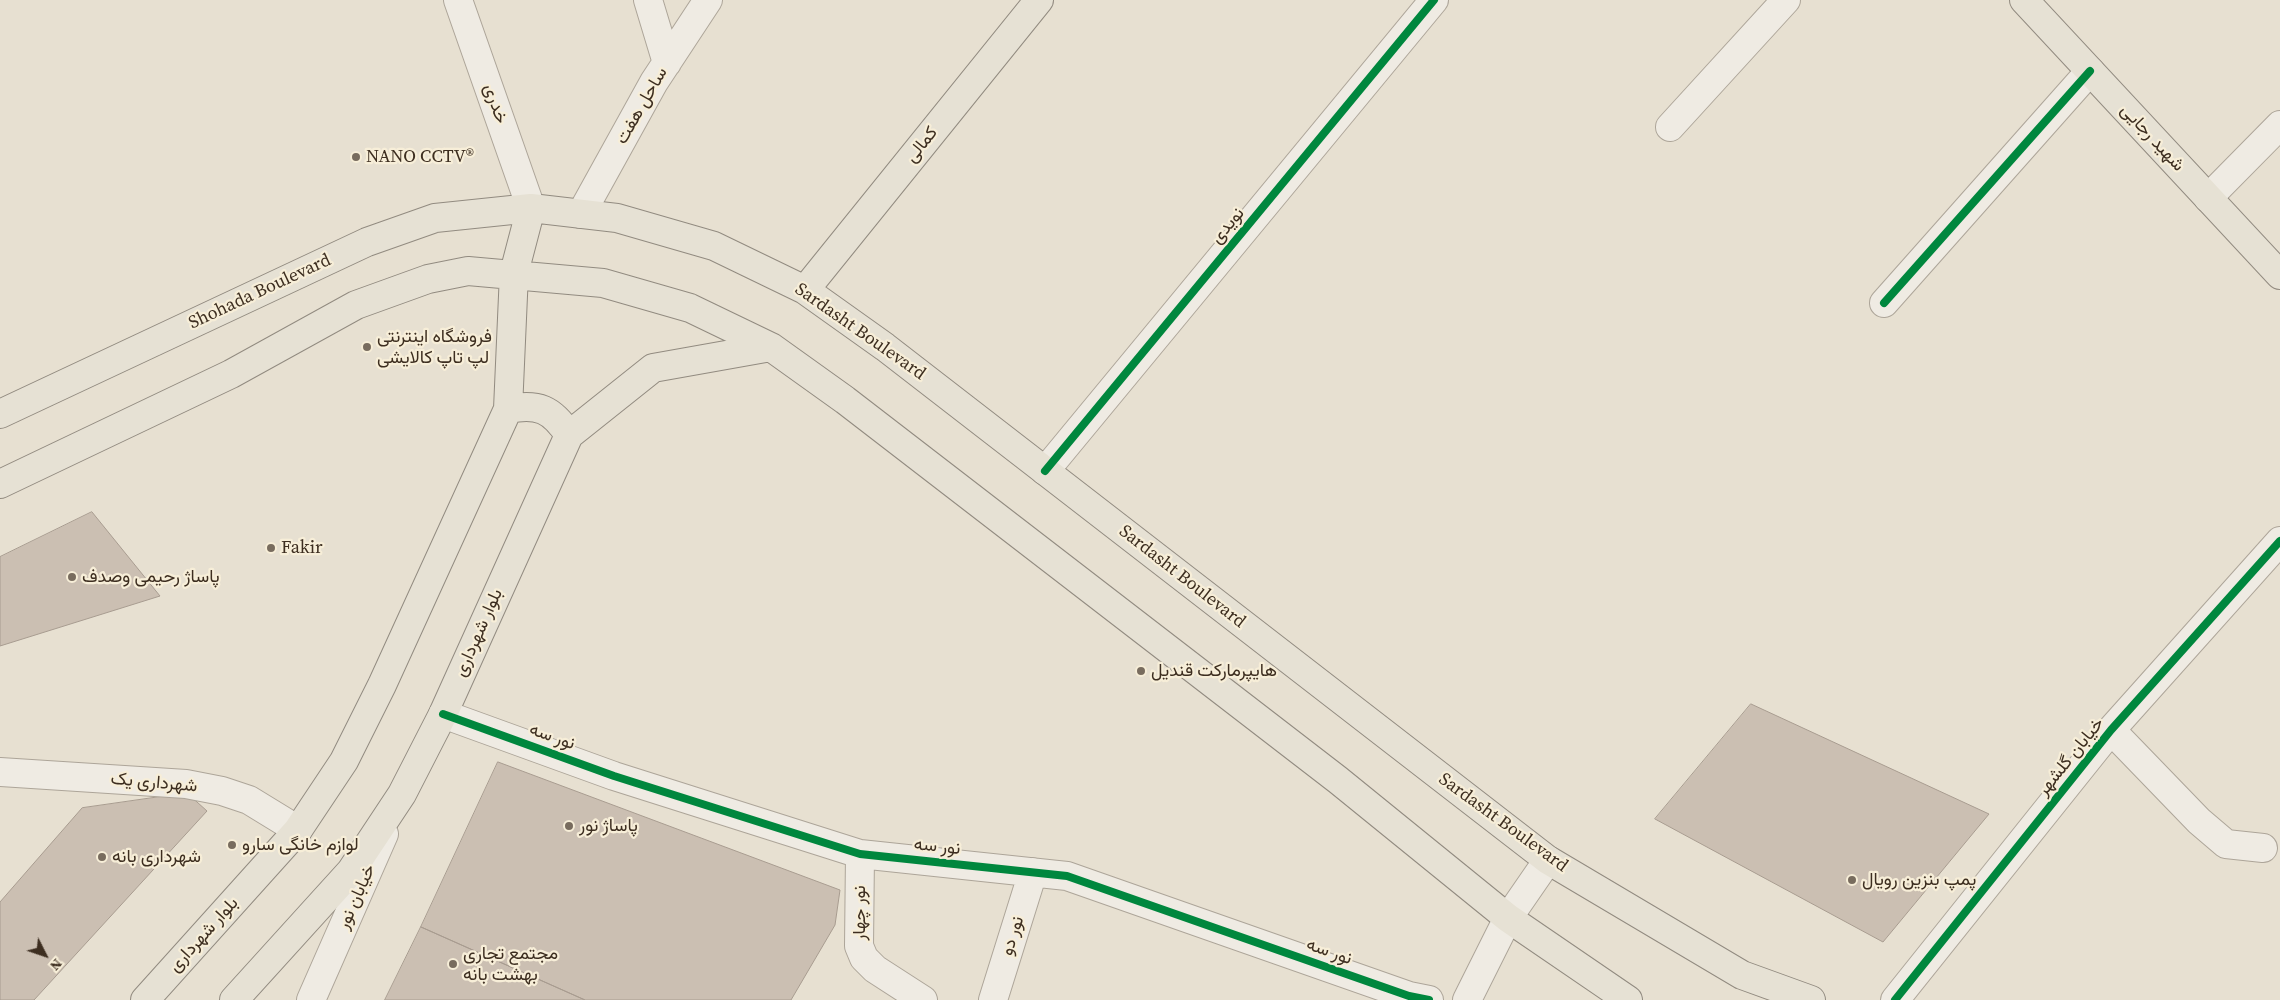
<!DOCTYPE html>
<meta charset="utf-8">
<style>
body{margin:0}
#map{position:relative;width:2280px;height:1000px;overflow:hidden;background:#e7e0d1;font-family:"Source Serif 4",serif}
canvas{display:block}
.north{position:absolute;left:20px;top:930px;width:50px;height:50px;-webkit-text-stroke:4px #f7eed8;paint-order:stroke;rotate:131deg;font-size:14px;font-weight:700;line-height:20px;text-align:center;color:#3d2e20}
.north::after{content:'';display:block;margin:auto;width:18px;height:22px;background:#3d2e20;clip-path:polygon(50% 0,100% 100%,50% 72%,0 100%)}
</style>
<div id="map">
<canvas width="2280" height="1000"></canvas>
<div class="north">N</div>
</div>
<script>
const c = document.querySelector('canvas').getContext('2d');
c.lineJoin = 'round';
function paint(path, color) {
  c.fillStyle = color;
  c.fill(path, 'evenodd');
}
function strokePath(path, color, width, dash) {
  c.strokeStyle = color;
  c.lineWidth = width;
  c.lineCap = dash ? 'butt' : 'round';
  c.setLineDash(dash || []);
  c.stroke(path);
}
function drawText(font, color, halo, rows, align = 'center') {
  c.font = font + ' "Source Serif 4",Vazirmatn,serif';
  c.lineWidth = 4.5;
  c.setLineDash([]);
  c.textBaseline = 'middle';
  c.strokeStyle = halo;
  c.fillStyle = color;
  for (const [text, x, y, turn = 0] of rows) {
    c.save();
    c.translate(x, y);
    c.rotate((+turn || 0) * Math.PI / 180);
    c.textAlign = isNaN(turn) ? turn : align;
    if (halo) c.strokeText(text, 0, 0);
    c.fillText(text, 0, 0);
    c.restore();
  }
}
const building = new Path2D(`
 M92 512 160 596 0 646V557Z
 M1751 704 1989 814 1883 942 1655 819Z
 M498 762 840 890 835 925 791 1000H585L421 927Z
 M187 793 207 811 34 1000H0V902L82 808Z
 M421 927 585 1000H385Z`);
paint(building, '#cbbfb2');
strokePath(building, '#a89c90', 1);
const minor = new Path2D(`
 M458 0 531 208
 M648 0 667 63
 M1670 127 1786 0
 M2208 198 2280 125
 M581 214 654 82 708 0
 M1884 303 2090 71
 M1045 471 1434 0
 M443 714 614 776 860 854 1067 876 1409 996 1429 1000
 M2111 730 2199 821 2226 844 2263 848
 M0 772 186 784 222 791 249 800 298 830
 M860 854 859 946 864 958 875 969 923 1000
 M311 1000 384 834
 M993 1000 1033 872
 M1467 1000 1508 918 1548 860
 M1895 1000 2111 730 2280 541`);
const major = new Path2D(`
 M2024 0 2280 275
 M805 290 1039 0
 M508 409C538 403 552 409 569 435
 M0 414 367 242 435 218 531 208 617 218 714 246 805 290 885 347 1548 860 1742 975 1811 1000
 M0 484 231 374 356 305 428 279 468 271 603 283 690 308 771 347 845 400 1338 780 1508 918 1628 1000
 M145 1000 298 830 344 761 382 685 508 409 514 273 531 208
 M234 1000 351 871 402 794 443 714 569 435 653 368 771 347`);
strokePath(minor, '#ada599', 30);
strokePath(major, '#928b80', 30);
strokePath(minor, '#efebe3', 28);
strokePath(major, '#e6e1d4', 28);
strokePath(new Path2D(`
 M1884 303 2090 71
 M1045 471 1434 0
 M443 714 614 776 860 854 1067 876 1409 996 1429 1000
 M1895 1000 2111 730 2280 541`), '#00873e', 8);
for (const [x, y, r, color] of [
 [356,157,5,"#786c5e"],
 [367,347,5,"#786c5e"],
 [271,548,5,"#786c5e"],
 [72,577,5,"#786c5e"],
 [1141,671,5,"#786c5e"],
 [569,826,5,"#786c5e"],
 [232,845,5,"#786c5e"],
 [102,857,5,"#786c5e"],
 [1852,880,5,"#786c5e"],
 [453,964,5,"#786c5e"]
]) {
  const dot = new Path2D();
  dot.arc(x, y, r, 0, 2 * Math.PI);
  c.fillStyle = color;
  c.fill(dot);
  strokePath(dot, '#f7eed8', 2);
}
drawText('18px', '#3d2e20', '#f7eed8', [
 ["خدری",495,104,71],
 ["ساحل هفت",642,106,-60],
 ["شهید رجایی",2152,138,47],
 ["کمالی",922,145,-51],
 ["نویدی",1228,226,-50],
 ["Shohada Boulevard",260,292,-25],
 ["Sardasht Boulevard",860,332,35],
 ["Sardasht Boulevard",1182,577,38],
 ["بلوار شهرداری",479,633,-66],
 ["نور سه",552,737,20],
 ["خیابان گلشهر",2071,757,-51],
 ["شهرداری یک",154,783,5],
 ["Sardasht Boulevard",1503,823,36],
 ["نور سه",937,847,6],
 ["خیابان نور",357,897,-66],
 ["نور چهار",860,913,-90],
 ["بلوار شهرداری",204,935,-48],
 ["نور دو",1013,936,-72],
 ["نور سه",1329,952,20]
]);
drawText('18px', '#3d2e20', '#f7eed8', [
 ["NANO CCTV®",366,157],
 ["فروشگاه اینترنتی",377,337],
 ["لپ تاپ کالایشی",377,358],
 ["Fakir",281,548],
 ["پاساژ رحیمی وصدف",82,577],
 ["هایپرمارکت قندیل",1151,671],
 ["پاساژ نور",579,826],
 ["لوازم خانگى سارو",242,845],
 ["شهرداری بانه",112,857],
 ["پمپ بنزین رویال",1862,880],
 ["مجتمع تجاری",463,954],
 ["بهشت بانه",463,975]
], 'left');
</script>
